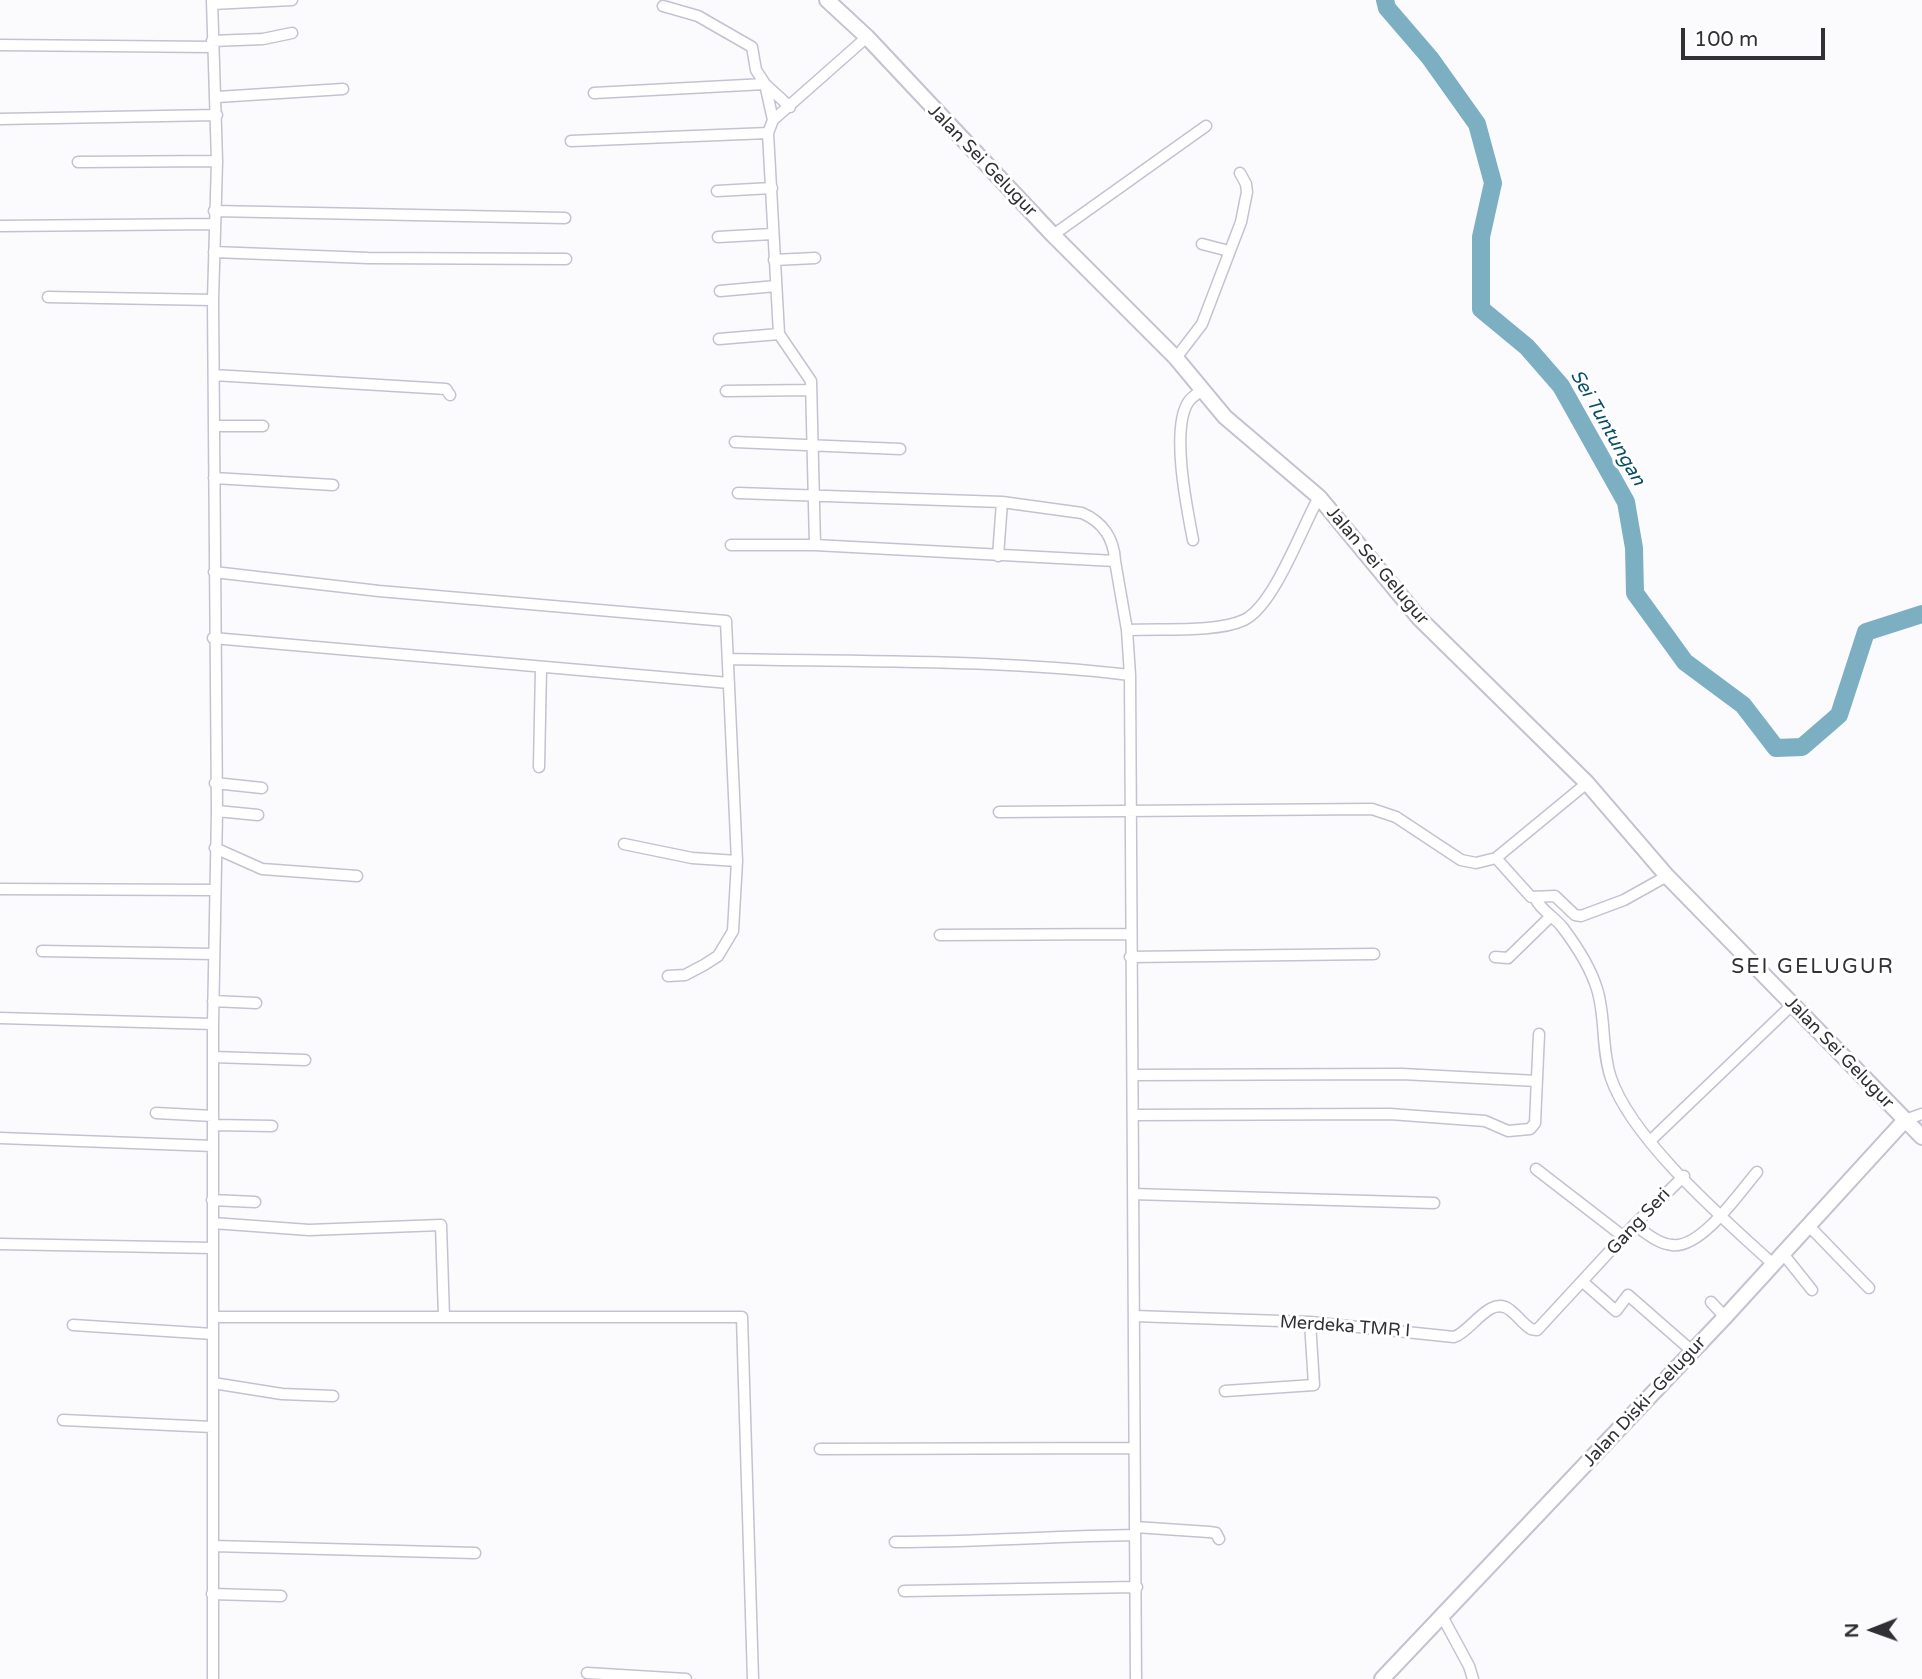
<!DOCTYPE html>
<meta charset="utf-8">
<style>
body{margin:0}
#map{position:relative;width:1922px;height:1679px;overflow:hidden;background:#fbfbfe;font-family:"Varela Round",sans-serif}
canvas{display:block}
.north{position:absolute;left:1838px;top:1595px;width:70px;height:70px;-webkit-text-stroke:5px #fff;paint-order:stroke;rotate:269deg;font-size:19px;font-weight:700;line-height:28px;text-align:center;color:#313035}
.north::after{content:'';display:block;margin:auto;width:24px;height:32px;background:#313035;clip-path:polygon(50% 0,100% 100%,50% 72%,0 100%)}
.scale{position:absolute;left:1681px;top:28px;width:144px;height:32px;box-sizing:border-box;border:4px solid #313035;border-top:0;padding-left:9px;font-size:21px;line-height:24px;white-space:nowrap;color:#313035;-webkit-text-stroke:5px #fff;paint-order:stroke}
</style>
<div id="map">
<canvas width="1922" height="1679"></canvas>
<div class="north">N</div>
<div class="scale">100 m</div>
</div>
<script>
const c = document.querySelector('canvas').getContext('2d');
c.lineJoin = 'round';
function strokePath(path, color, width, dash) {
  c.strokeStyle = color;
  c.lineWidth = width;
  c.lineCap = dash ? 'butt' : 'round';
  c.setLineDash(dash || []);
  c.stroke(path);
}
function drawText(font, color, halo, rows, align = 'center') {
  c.font = font + ' "Varela Round",sans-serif';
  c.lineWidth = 6;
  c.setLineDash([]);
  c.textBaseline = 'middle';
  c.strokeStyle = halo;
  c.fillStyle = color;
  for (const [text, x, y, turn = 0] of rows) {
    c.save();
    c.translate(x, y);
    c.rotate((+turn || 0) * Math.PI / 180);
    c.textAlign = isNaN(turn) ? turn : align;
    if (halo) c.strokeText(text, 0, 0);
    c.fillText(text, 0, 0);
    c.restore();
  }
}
strokePath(new Path2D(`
 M1385 0 1387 8 1430 58 1477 124 1493 183 1481 237V309L1527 347 1561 386 1626 502 1634 548 1635 593 1685 662 1743 705 1776 748 1802 747 1839 715 1866 632 1922 614`), '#7dafc3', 18);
const minor = new Path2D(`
 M212 0 217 161 213 300 217 811 213 1024V1679
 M212 4 292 0
 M663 6 698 16 752 47 756 70 765 84 773 120
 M212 41 263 39 292 33
 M0 45 213 47
 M594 93 765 84 790 107
 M217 97 343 89
 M0 119 217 115
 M571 141 768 133
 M78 162 217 161
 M717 191 772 188
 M214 211 565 218
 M0 226 214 224
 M1053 235 1206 126
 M718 237 772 234
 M1202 244 1229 251
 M214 252 368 258 566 259
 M774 260 815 258
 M720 291 776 286
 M48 297 213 300
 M719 339 779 334
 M1176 358 1202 324 1241 222 1247 192 1246 184 1240 173
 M214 375 446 389 450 395
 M726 391 811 390
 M215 426H263
 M735 442 900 449
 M214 478 333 485
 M738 493 1002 502 998 556
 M1002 502 1082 513C1103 522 1114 539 1115 561
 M1193 540C1187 509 1170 427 1189 401 1192 397 1198 393 1202 390
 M731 545H815L1115 561 1127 630 1130 675 1136 1679
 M815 545 811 381 779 334 768 133 773 120 867 37
 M214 572 379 591 726 621 737 861 733 931 718 956 704 965 685 975 668 976
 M1127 630C1160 628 1216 633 1244 620 1274 606 1302 527 1319 497
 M213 638 729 683
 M729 659C862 662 998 659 1130 675
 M539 767 541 668
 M215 783 262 788
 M217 811 258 815
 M999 812 1372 809 1396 817 1461 860 1476 863 1496 858 1587 783
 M624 844 692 858 737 861
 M215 848 262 869 357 876
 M1496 858 1531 897 1555 896 1575 915 1581 916 1624 900 1667 876
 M0 889 214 890
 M1535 898C1542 912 1554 916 1563 928 1575 944 1591 969 1597 989 1606 1017 1601 1049 1611 1078 1632 1140 1725 1220 1774 1265
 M940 935 1130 934
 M42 951 214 954
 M1130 957 1374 954
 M1495 957 1508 958 1549 918
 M213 1001 256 1003
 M0 1018 213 1024
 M213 1057 305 1060
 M1134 1075 1402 1074 1537 1081
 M156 1113 213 1116
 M1135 1115 1390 1114 1485 1121 1508 1131 1530 1129 1535 1123 1539 1034
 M1905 1120 1922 1114
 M214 1125 272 1126
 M0 1138 213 1146
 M1650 1141 1792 1005
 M1536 1169 1624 1237
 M1133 1194 1434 1203
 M212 1200 255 1202
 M213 1223 309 1230 441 1225 444 1317
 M1634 1225C1645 1232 1658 1244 1672 1245 1701 1249 1739 1193 1757 1172
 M1810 1227 1869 1288
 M0 1244 213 1248
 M1784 1255 1812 1290
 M1583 1282 1616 1311 1628 1295 1692 1351
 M1711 1302 1725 1317
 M1134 1316 1310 1322 1454 1337C1471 1332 1490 1294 1510 1310 1518 1316 1523 1324 1531 1329L1537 1330 1634 1225 1684 1176
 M213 1317H742L753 1679
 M73 1325 213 1334
 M213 1383 282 1394 333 1396
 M1225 1391 1314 1385 1310 1322
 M63 1420 212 1427
 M820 1449 1133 1448
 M1135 1527 1209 1532 1216 1533 1219 1539
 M895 1542C975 1542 1055 1536 1135 1535
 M213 1546 475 1553
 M904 1591 1137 1587
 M212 1594 281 1596
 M1442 1616 1469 1666 1473 1679
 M587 1673 686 1679`);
const secondary = new Path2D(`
 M827 0 867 37 1053 235 1176 358 1225 417 1319 497 1419 618 1587 783 1667 876 1922 1137
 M1382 1679 1725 1317 1905 1120`);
strokePath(minor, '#c4c2d0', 13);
strokePath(secondary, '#c4c2d0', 18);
strokePath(minor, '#fff', 10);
strokePath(secondary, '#fff', 14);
drawText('18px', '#313035', '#fff', [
 ["Jalan Sei Gelugur",982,161,46],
 ["Jalan Sei Gelugur",1377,566,50],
 ["Jalan Sei Gelugur",1839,1053,46],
 ["Gang Seri",1639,1222,-47],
 ["Merdeka TMR I",1345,1327,4],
 ["Jalan Diski–Gelugur",1645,1402,-47]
]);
drawText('italic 19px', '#094f65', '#fff', [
 ["Sei Tuntungan",1607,428,60]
]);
c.letterSpacing = '2px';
drawText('21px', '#313035', '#fff', [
 ["SEI GELUGUR",1813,967]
]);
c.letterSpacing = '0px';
</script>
